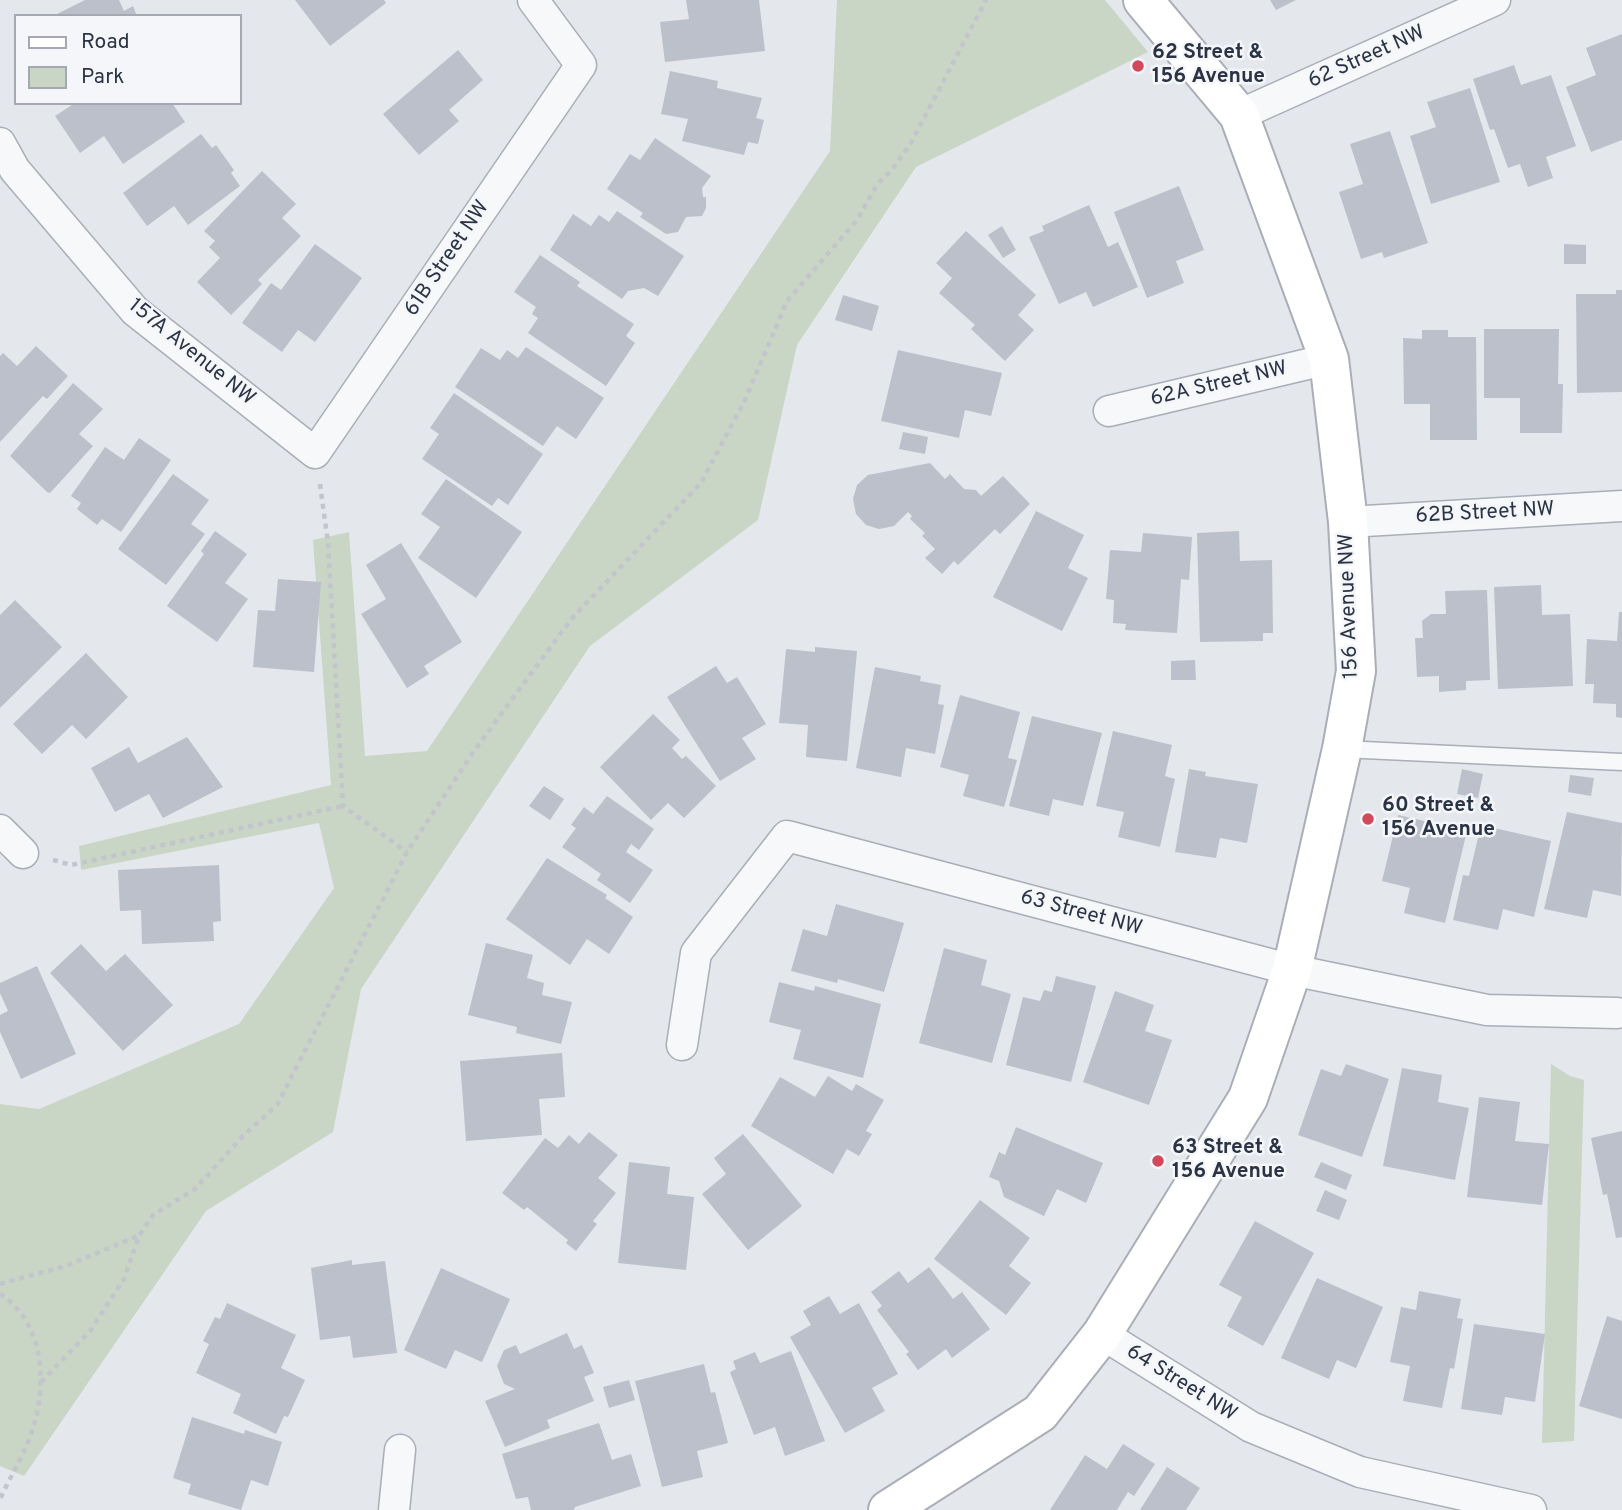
<!DOCTYPE html>
<style>
body{margin:0}
#map{position:relative;width:1622px;height:1510px;overflow:hidden;background:#e4e7ec;font-family:Overpass,sans-serif}
canvas{display:block}
.legend{position:absolute;left:14px;top:14px;width:228px;height:91px;box-sizing:border-box;background:#f4f6f9;border:2px solid #a4a8b1;margin:0;padding:9px 12px;list-style:none;font-size:21px;color:#2b3445}
.legend li{display:flex;align-items:center;gap:14px;height:35px}
.legend b{width:35px;border:2px solid #a4a8b1}
</style>
<div id="map">
<canvas width="1622" height="1510"></canvas>
<ul class="legend">
<li><b style="height:9px;background:#fff"></b>Road</li>
<li><b style="height:19px;background:#c9d6c5"></b>Park</li>
</ul>
</div>
<script>
const c = document.querySelector('canvas').getContext('2d');
c.lineJoin = 'round';
function paint(path, color) {
  c.fillStyle = color;
  c.fill(path, 'evenodd');
}
function strokePath(path, color, width, dash) {
  c.strokeStyle = color;
  c.lineWidth = width;
  c.lineCap = dash ? 'butt' : 'round';
  c.setLineDash(dash || []);
  c.stroke(path);
}
function drawText(font, color, halo, rows, align = 'center') {
  c.font = font + ' Overpass,sans-serif';
  c.lineWidth = 5;
  c.setLineDash([]);
  c.textBaseline = 'middle';
  c.strokeStyle = halo;
  c.fillStyle = color;
  for (const [text, x, y, turn = 0] of rows) {
    c.save();
    c.translate(x, y);
    c.rotate((+turn || 0) * Math.PI / 180);
    c.textAlign = isNaN(turn) ? turn : align;
    if (halo) c.strokeText(text, 0, 0);
    c.fillText(text, 0, 0);
    c.restore();
  }
}
paint(new Path2D(`
 M837 0H1105L1148 52 916 167 797 345 758 520 590 646 361 989 333 1132 206 1211 24 1476 0 1466V1104L39 1109 239 1024 334 888 319 823 81 870 79 846 331 785 313 540 349 532 365 756 427 751 830 151Z
 M1551 1064 1570 1076 1584 1080 1574 1441 1542 1443Z`), '#c9d6c5');
paint(new Path2D(`
 M85 0H119L124 11 133 6 137 16H53Z
 M295 0H384L386 3 330 46Z
 M686 0H759L765 51 665 62 660 22 689 19Z
 M1270 0H1296L1276 10Z
 M1622 34V140L1591 152 1566 87 1596 75 1586 48Z
 M458 50 483 80 449 110 459 121 419 155 383 114Z
 M1514 65 1521 85 1551 75 1576 146 1546 157 1553 178 1528 187 1520 164 1508 168 1494 129 1490 130 1473 79Z
 M670 71 718 81 717 88 762 98 756 118 764 120 758 144 748 142 744 155 682 141 688 119 661 114Z
 M1470 88 1500 182 1431 204 1410 136 1436 127 1427 102Z
 M75 103H172L185 122 123 164 104 136 80 153 55 116Z
 M1390 131 1428 243 1384 258 1382 252 1361 259 1339 192 1363 184 1350 144Z
 M201 134 212 148 216 145 234 170 231 173 240 186 188 225 174 206 147 226 123 193Z
 M655 138 711 176 702 188 703 197H706V208L702 216 686 217 678 232 666 234 640 217 643 213 607 189 630 154 640 160Z
 M262 171 296 204 282 218 301 236 258 280 262 284 231 315 197 282 220 258 209 247 215 241 204 231Z
 M1179 186 1204 250 1176 261 1184 283 1147 298 1114 212Z
 M1089 205 1108 247 1118 242 1138 287 1093 307 1086 292 1059 304 1029 237 1044 231 1042 226Z
 M617 211 684 256 658 296 644 288 628 291 622 299 550 250 573 214 591 226 599 215 609 222Z
 M1002 226 1016 250 1003 258 988 235Z
 M966 231 1036 295 1018 315 1034 330 1005 361 971 329 975 325 939 293 952 278 936 263Z
 M315 244 362 278 315 342 298 330 282 352 242 323 271 283 281 290Z
 M1564 244 1586 245V264H1564Z
 M540 255 580 282 577 286 634 324 626 336 635 343 606 386 528 333 538 318 532 314 536 307 514 292Z
 M1616 290H1622V392L1577 393 1576 294H1616Z
 M843 295 879 306 872 331 835 320Z
 M1484 329H1559L1558 384H1563L1562 433H1520V398H1484Z
 M1422 330H1448V337H1476L1477 440H1430V404H1404L1403 338 1422 339Z
 M36 346 68 376 47 399 43 396 0 442V356L3 353 17 366Z
 M526 347 604 398 576 439 557 426 543 446 455 387 481 348 500 360 507 350 518 358Z
 M898 350 1002 373 991 416 965 410 959 438 881 421Z
 M73 383 103 409 79 434 93 446 50 493 47 492 10 456Z
 M454 393 543 454 508 505 498 498 492 506 422 459 439 434 430 428Z
 M903 432 928 437 925 454 899 449Z
 M139 438 171 460 121 532 102 519 97 525 77 509 81 503 71 496 105 447 124 460Z
 M930 463 945 479 950 474 964 489 976 490 981 496 1003 476 1030 504 1000 534 995 529 958 565 954 561 942 574 925 558 935 549 922 536 925 533 910 519 912 516 908 512 894 526 879 529 866 525 856 514 853 499 857 485 868 475Z
 M173 474 209 500 191 524 205 534 166 585 118 549Z
 M446 479 522 532 476 598 418 558 440 527 421 514Z
 M1036 511 1084 535 1068 568 1088 578 1062 631 993 597Z
 M215 531 247 554 225 583 248 599 217 642 167 606 204 554 201 551Z
 M1239 531 1240 561 1272 560 1273 633H1263V641L1200 642 1197 533Z
 M1143 533 1192 537 1189 580 1181 579 1177 633 1125 630 1126 624 1113 623 1114 600 1106 599 1110 550 1141 552Z
 M401 543 462 642 424 666 429 674 407 688 361 614 386 599 366 565Z
 M278 579 321 582 314 672 253 667 258 610 275 611Z
 M1541 585 1542 615 1570 614 1573 686 1498 689 1494 587Z
 M1487 590 1490 680 1466 681V690L1439 692V676L1417 677 1415 638H1423L1422 621 1431 614H1446L1445 591Z
 M15 600 62 647 0 708V615Z
 M1619 612H1622V718L1616 717V704L1593 703 1594 684H1585L1587 639 1617 641Z
 M815 647 857 651 847 761 806 757 808 725 779 723 786 649 815 652Z
 M86 653 128 697 86 739 72 725 42 754 13 724Z
 M1195 660 1196 680H1171V661Z
 M716 666 727 683 737 677 766 724 742 738 756 759 720 781 667 697Z
 M875 667 921 676 920 681 941 685 938 704 944 705 935 754 906 748 901 777 856 768Z
 M960 695 1020 712 1008 758 1017 760 1004 807 963 796 969 775 940 767Z
 M653 714 680 740 672 748 682 759 686 756 716 786 684 818 668 803 651 820 600 767Z
 M1032 716 1102 733 1083 806 1053 799 1049 816 1009 806Z
 M1113 731 1172 745 1165 776 1175 779 1160 847 1118 837 1124 812 1096 806Z
 M187 737 223 787 163 818 149 794 115 812 91 768 129 747 138 763Z
 M1189 769 1206 772 1205 776 1258 784 1247 843 1220 838 1216 858 1175 852Z
 M1462 769 1483 774 1478 798 1457 794Z
 M1570 775 1594 778 1591 796 1568 792Z
 M544 786 564 799 550 820 529 806Z
 M607 796 654 829 639 850 631 844 626 852 653 870 630 903 597 880 601 874 562 847 576 828 571 825 584 807 593 814Z
 M1567 812 1622 823 1621 896 1593 890 1587 918 1544 909Z
 M1398 815 1467 831 1445 923 1404 913 1410 888 1382 881Z
 M1481 825 1551 841 1534 917 1503 909 1498 930 1453 920 1463 875 1469 876Z
 M547 858 607 895 605 898 633 917 609 954 587 939 570 965 506 919Z
 M219 865 221 921 213 922 214 941 142 944 141 910 120 911 118 870Z
 M836 904 904 923 884 992 838 979 837 983 791 971 803 929 827 936Z
 M486 943 533 955 527 978 544 983 542 995 572 1002 561 1044 516 1033 517 1027 468 1015Z
 M81 944 106 971 125 954 173 1005 123 1051 50 973Z
 M944 948 987 960 981 985 1011 994 992 1063 919 1043Z
 M37 966 76 1054 21 1079 0 1032V1015L8 1011 0 993V983Z
 M1056 976 1096 986 1071 1082 1006 1065 1023 997 1040 1001 1044 990 1052 992Z
 M779 982 814 991 815 986 881 1004 863 1078 793 1059 801 1030 769 1022Z
 M1115 991 1154 1005 1145 1031 1172 1040 1149 1105 1083 1082Z
 M562 1053 565 1097 539 1099 542 1135 466 1141 460 1061Z
 M1346 1064 1389 1079 1362 1157 1298 1135 1321 1069 1341 1076Z
 M1402 1068 1442 1075 1438 1102 1469 1108 1455 1180 1383 1166Z
 M828 1076 852 1091 856 1084 884 1100 866 1131 872 1134 859 1156 847 1149 833 1174 751 1126 780 1077 815 1097Z
 M1479 1097 1520 1102 1515 1141 1549 1144 1542 1205 1467 1197Z
 M1016 1127 1103 1163 1086 1203 1057 1189 1044 1216 1004 1197 999 1181 989 1177 999 1152 1005 1155Z
 M1622 1131V1237L1616 1238 1607 1194 1603 1195 1591 1138Z
 M589 1132 618 1155 598 1178 616 1193 593 1221 597 1224 576 1251 566 1243 568 1240 527 1207 524 1210 502 1193 545 1138 558 1148 569 1135 579 1144Z
 M743 1134 802 1206 748 1250 702 1194 726 1174 714 1158Z
 M629 1162 670 1167 667 1194 694 1197 686 1270 618 1263Z
 M1321 1162 1352 1175 1346 1190 1314 1177Z
 M1325 1190 1347 1200 1339 1220 1316 1211Z
 M980 1200 1030 1238 1009 1266 1031 1283 1006 1315 934 1259Z
 M1255 1221 1314 1253 1263 1346 1227 1326 1242 1297 1219 1285Z
 M352 1260V1265L385 1261 397 1353 353 1358 350 1336 320 1340 311 1268Z
 M929 1267 953 1299 962 1292 990 1329 952 1358 946 1349 918 1370 906 1354 909 1352 877 1310 882 1306 871 1292 899 1271 908 1283Z
 M441 1268 510 1299 482 1362 455 1350 446 1369 404 1350Z
 M1317 1278 1383 1307 1356 1368 1337 1360 1329 1379 1281 1358Z
 M1419 1291 1461 1299 1457 1318 1463 1319 1454 1369 1450 1368 1442 1408 1403 1401 1410 1366 1390 1362 1401 1307 1416 1310Z
 M829 1296 840 1314 859 1303 898 1374 872 1388 885 1411 845 1433 790 1337 811 1325 803 1311Z
 M227 1303 296 1335 281 1368 305 1380 288 1417 284 1416 276 1434 233 1413 241 1394 196 1373 209 1344 203 1341 215 1317 220 1319Z
 M1607 1316 1622 1321V1419L1579 1406Z
 M1474 1324 1545 1334 1535 1402 1505 1397 1502 1415 1461 1409Z
 M567 1333 574 1349 582 1345 594 1373 584 1377 594 1401 547 1420 550 1428 505 1447 485 1401 515 1389 504 1384 497 1366 504 1350 516 1345 520 1354Z
 M791 1351 825 1441 785 1456 775 1427 754 1435 730 1372 736 1369 733 1361 755 1352 760 1363Z
 M704 1364 711 1393 715 1392 728 1443 697 1451 703 1477 662 1487 635 1381Z
 M629 1380 635 1400 609 1408 603 1387Z
 M192 1417 244 1434 245 1430 282 1442 268 1486 251 1480 241 1510 188 1494 191 1484 173 1478Z
 M599 1423 612 1460 631 1454 641 1486 575 1507 574 1510H531L528 1497 516 1499 502 1454Z
 M1123 1444 1155 1464 1134 1496 1128 1492 1117 1510H1050L1085 1455 1107 1469Z
 M1167 1467 1200 1488 1186 1510H1140Z`), '#bbc0ca');
const lane = new Path2D(`
 M1342 749 1622 762`);
const street = new Path2D(`
 M1239 115 1495 0
 M0 143 15 170 135 311 315 453 581 65 533 0
 M1109 411 1329 359
 M1348 522 1622 506
 M0 830 23 853
 M682 1045 696 953 787 836 1292 970 1487 1010 1617 1013
 M1102 1334 1251 1427 1360 1472 1531 1510
 M394 1510 400 1450`);
const secondary = new Path2D(`
 M888 1510 1040 1413 1102 1334 1248 1098 1292 970 1342 749 1356 671 1348 522 1329 359 1239 115 1143 0`);
strokePath(lane, '#a9aeb7', 19);
strokePath(street, '#a9aeb7', 33);
strokePath(secondary, '#a9aeb7', 42);
strokePath(new Path2D(`
 M320 484 328 543 343 806 407 852
 M53 860 71 865 343 806
 M0 1284 66 1266 138 1236
 M0 1294C43 1321 47 1380 34 1425 27 1450 11 1475 0 1499
 M41 1382 90 1331 124 1279 139 1236 153 1215 195 1189 243 1136 277 1105 407 852 474 751 572 618 701 483 745 400 787 301 857 220 878 183 892 170 911 143 986 0`), '#c2c5cb', 4.5, [5, 5]);
strokePath(lane, '#f7f8fa', 16);
strokePath(street, '#f7f8fa', 30);
strokePath(secondary, '#fff', 38);
for (const [x, y, r, color] of [
 [1138,66,7,"#d1495b"],
 [1368,819,7,"#d1495b"],
 [1158,1161,7,"#d1495b"]
]) {
  const dot = new Path2D();
  dot.arc(x, y, r, 0, 2 * Math.PI);
  c.fillStyle = color;
  c.fill(dot);
  strokePath(dot, '#f4f6f9', 2.5);
}
drawText('bold 21px', '#2b3445', '#f4f6f9', [
 ["62 Street &",1152,54],
 ["156 Avenue",1152,78],
 ["60 Street &",1382,807],
 ["156 Avenue",1382,831],
 ["63 Street &",1172,1149],
 ["156 Avenue",1172,1173]
], 'left');
drawText('21px', '#2b3445', '#f4f6f9', [
 ["62 Street NW",1367,58,-24],
 ["61B Street NW",448,259,-56],
 ["157A Avenue NW",191,353,39],
 ["62A Street NW",1219,385,-13],
 ["62B Street NW",1485,514,-3],
 ["156 Avenue NW",1350,606,-92],
 ["63 Street NW",1081,914,15],
 ["64 Street NW",1181,1384,32]
]);
</script>
